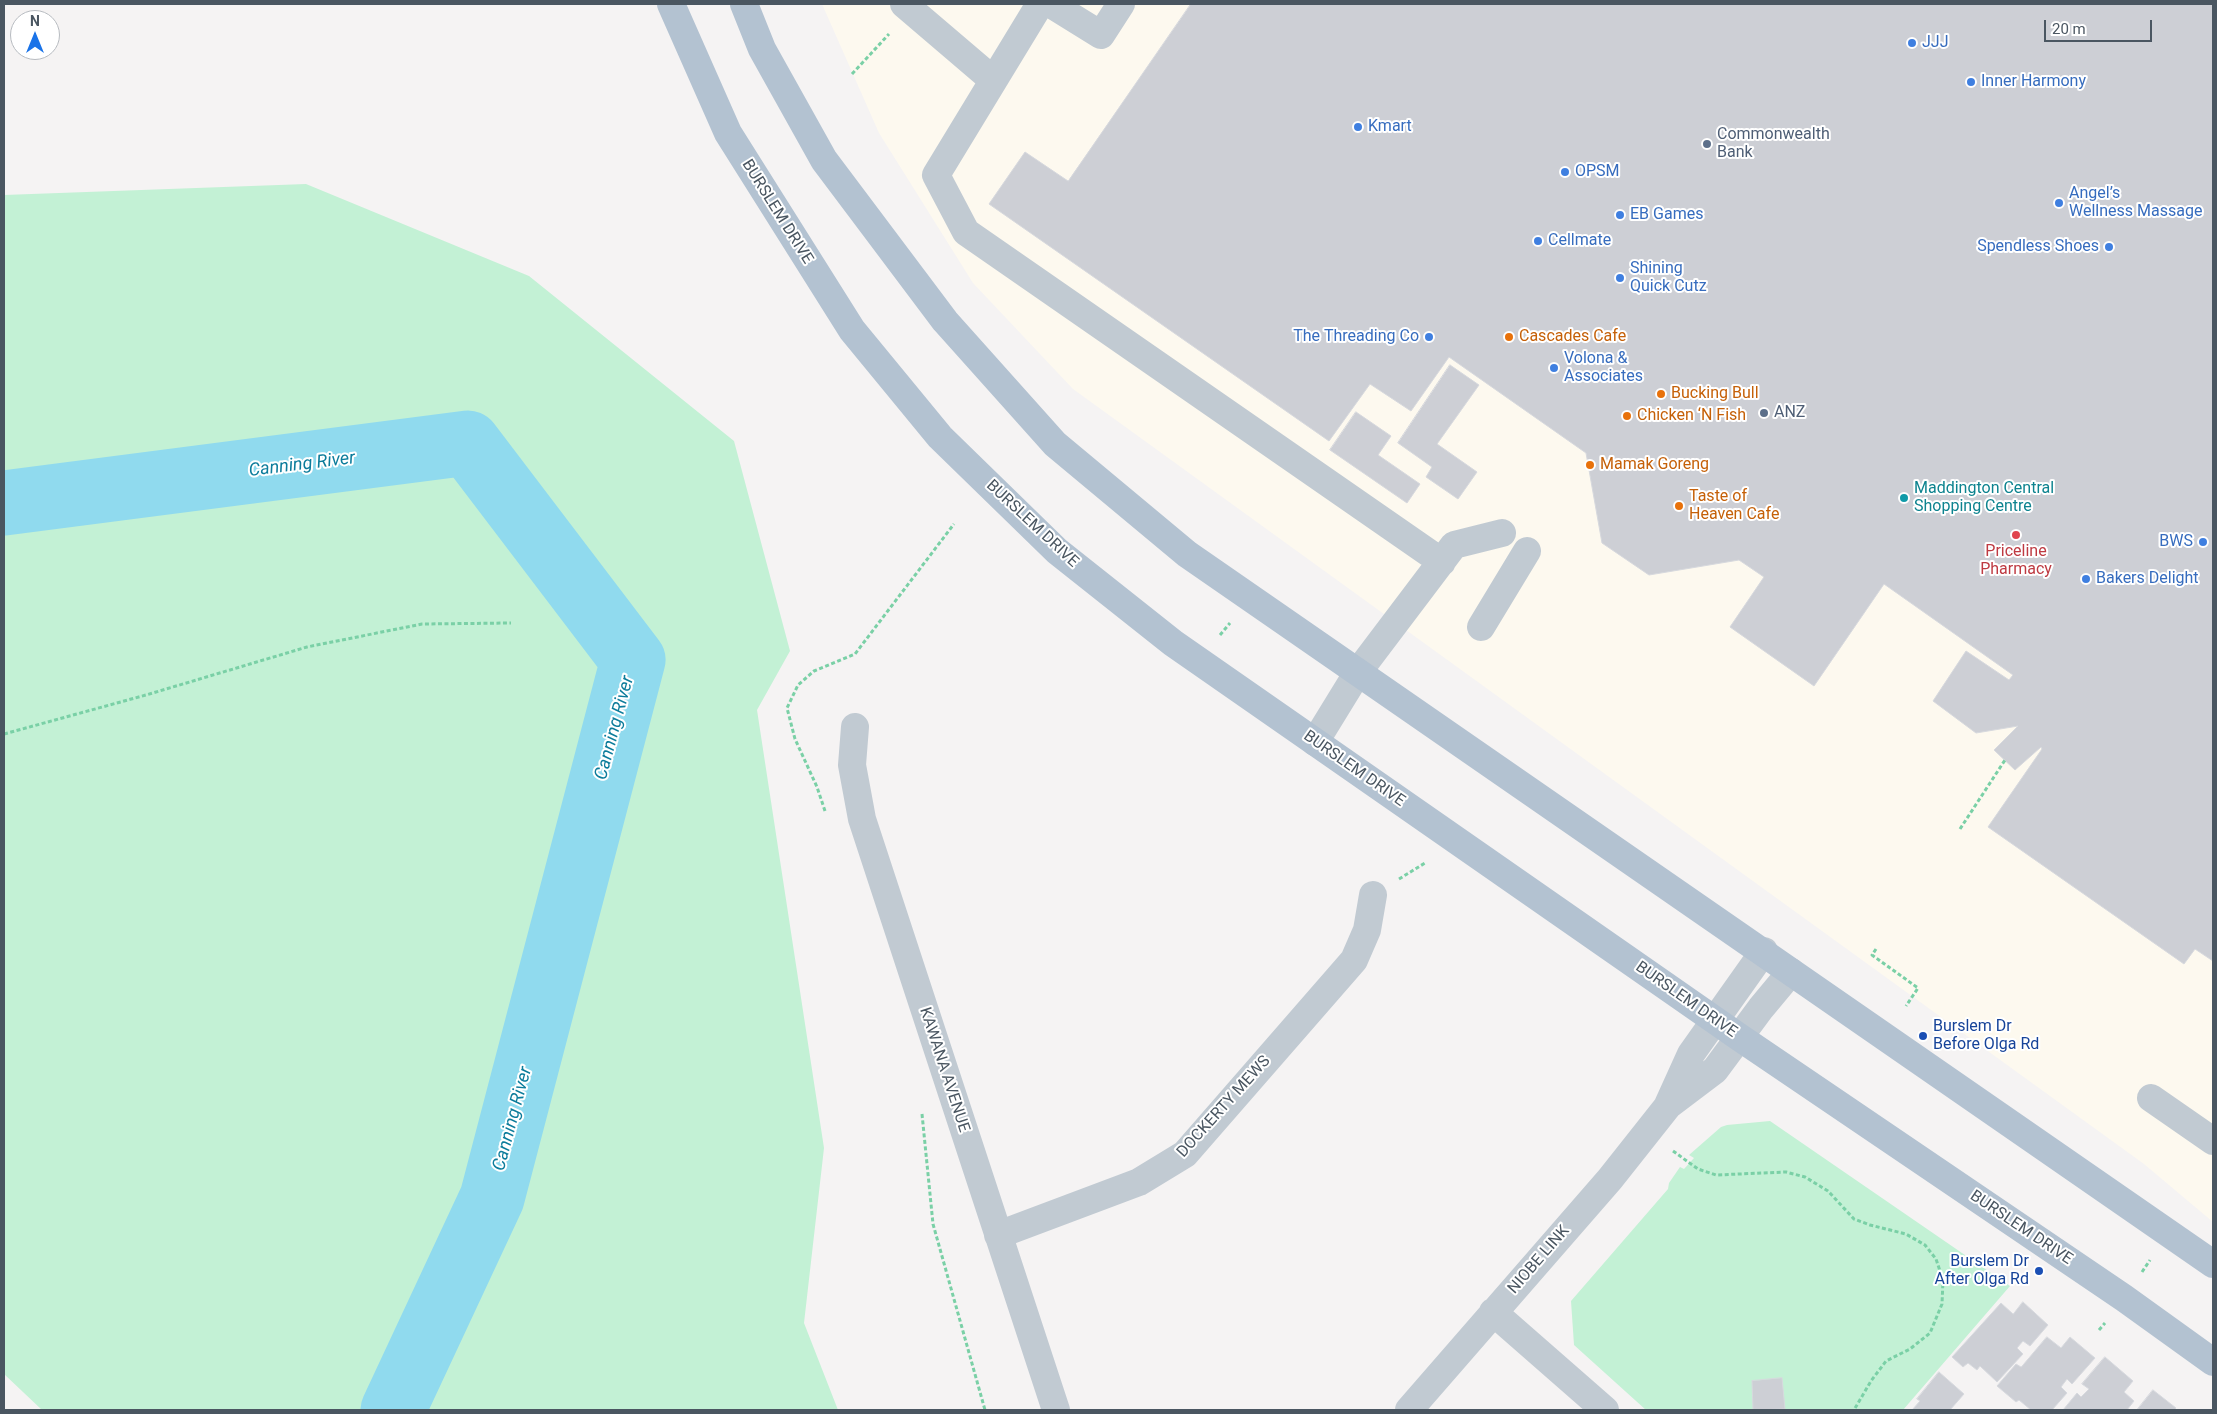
<!DOCTYPE html>
<meta charset="utf-8">
<style>
body{margin:0}
#map{position:relative;width:2217px;height:1414px;overflow:hidden;background:#f5f3f3;font-family:Roboto,sans-serif}
canvas{display:block}
.frame{position:absolute;inset:0;border:5px solid #4a5661;pointer-events:none}
.north{position:absolute;left:10px;top:10px;width:50px;height:50px;box-sizing:border-box;background:#fff;border:1px solid #b7bbc0;border-radius:50%;rotate:0deg;font-size:14px;font-weight:700;line-height:20px;text-align:center;color:#4a5661}
.north::after{content:'';display:block;margin:auto;width:18px;height:22px;background:#1a73e8;clip-path:polygon(50% 0,100% 100%,50% 72%,0 100%)}
.scale{position:absolute;left:2044px;top:20px;width:108px;height:22px;box-sizing:border-box;border:2px solid #4a5661;border-top:0;padding-left:6px;font-size:15px;line-height:18px;white-space:nowrap;color:#4a5661;-webkit-text-stroke:4px #fff;paint-order:stroke}
</style>
<div id="map">
<canvas width="2217" height="1414"></canvas>
<div class="frame"></div>
<div class="north">N</div>
<div class="scale">20 m</div>
</div>
<script>
const c = document.querySelector('canvas').getContext('2d');
c.lineJoin = 'round';
function paint(path, color) {
  c.fillStyle = color;
  c.fill(path, 'evenodd');
}
function strokePath(path, color, width, dash) {
  c.strokeStyle = color;
  c.lineWidth = width;
  c.lineCap = dash ? 'butt' : 'round';
  c.setLineDash(dash || []);
  c.stroke(path);
}
function drawText(font, color, halo, rows, align = 'center') {
  c.font = font + ' Roboto,sans-serif';
  c.lineWidth = 4;
  c.setLineDash([]);
  c.textBaseline = 'middle';
  c.strokeStyle = halo;
  c.fillStyle = color;
  for (const [text, x, y, turn = 0] of rows) {
    c.save();
    c.translate(x, y);
    c.rotate((+turn || 0) * Math.PI / 180);
    c.textAlign = isNaN(turn) ? turn : align;
    if (halo) c.strokeText(text, 0, 0);
    c.fillText(text, 0, 0);
    c.restore();
  }
}
paint(new Path2D(`
 M822 4H2213V1222L2144 1164 1073 389 973 283 879 133Z`), '#fdf9ef');
paint(new Path2D(`
 M306 184 529 276 734 441 790 651 757 710 824 1148 804 1323 838 1410H42L4 1374V195Z
 M1770 1121 2010 1286 1903 1410H1646L1574 1345 1571 1301 1668 1189 1669 1183 1680 1167 1684 1169 1694 1158 1689 1155 1721 1127 1727 1125Z`), '#c3f1d5');
strokePath(new Path2D(`
 M4 503 468 443 633 660 492 1198 393 1410`), '#90daee', 65);
const building = new Path2D(`
 M1191 4H2213V961L2195 949 2184 964 1988 827 2042 749 2041 747 2015 770 1994 750 2018 726 1976 733 1933 701 1966 651 2009 680 2013 675 1884 584 1814 686 1730 627 1764 577 1739 560 1649 575 1602 543 1586 453 1449 357 1411 411 1370 384 1329 441 989 204 1025 152 1068 181Z
 M1450 365 1479 385 1437 444 1477 472 1458 499 1426 477 1432 467 1398 443Z
 M1356 412 1391 436 1378 455 1420 484 1407 503 1330 450Z
 M2023 1302 2048 1325 2030 1346 2023 1341 2017 1348 2023 1354 1997 1382 1980 1366 1977 1370 1968 1363 1963 1367 1952 1357 2001 1303 2013 1314Z
 M2047 1337 2061 1348 2070 1337 2095 1358 2072 1384 2067 1379 2061 1387 2067 1393 2052 1410H2031L2019 1400 2016 1402 1997 1386 2016 1364 2021 1367Z
 M2105 1357 2133 1381 2124 1392 2134 1401 2127 1410H2063L2077 1393 2081 1397 2089 1389 2082 1384Z
 M1939 1372 1964 1394 1950 1410H1912L1920 1401 1917 1399Z
 M1782 1378 1785 1409 1753 1410 1752 1381Z
 M2153 1390 2176 1408 2174 1410H2137Z`);
paint(building, '#cdcfd5');
strokePath(building, '#d7d9de', 1);
strokePath(new Path2D(`
 M852 74 889 34
 M1220 635 1230 623
 M4 734 146 695 307 647 422 624 511 623
 M825 811 817 787 795 739 787 708 798 685 814 671 855 654 954 524
 M1960 829 2005 760
 M1399 879 1425 863
 M1876 949 1872 955 1918 988 1906 1006
 M922 1114 933 1224 985 1410
 M1673 1151 1698 1169 1716 1175 1786 1172 1805 1177 1828 1191 1854 1219 1870 1225 1906 1234 1925 1245 1936 1259 1943 1280 1942 1304 1930 1333 1910 1349 1886 1361 1871 1381 1854 1410
 M2142 1272 2150 1260
 M2099 1330 2105 1323`), '#7ad0a6', 3, [4, 2.5]);
strokePath(new Path2D(`
 M904 4 993 80
 M1040 4 936 175 966 232 1442 562
 M1051 4 1101 35 1121 4
 M1481 627 1527 551
 M855 727 852 765 862 819 1056 1410
 M1315 742 1358 672 1454 545 1502 533
 M2151 1098 2213 1141
 M1670 1104 1715 1070 1761 1008 1791 972
 M998 1235 1139 1182 1185 1154 1354 960 1367 930 1373 895
 M1493 1312 1605 1410
 M1409 1410 1610 1179 1667 1107 1691 1054 1764 951`), '#c1cad2', 28);
strokePath(new Path2D(`
 M671 4 728 133 852 330 940 437 1057 551 1173 643 1739 1037 2124 1298 2213 1362
 M744 4 762 49 824 160 945 321 1055 444 1187 554 2213 1264`), '#b3c2d1', 28);
for (const [x, y, r, color] of [
 [1912,43,5,"#3f7fe0"],
 [1971,82,5,"#3f7fe0"],
 [1358,127,5,"#3f7fe0"],
 [1707,144,5,"#5c6f8a"],
 [1565,172,5,"#3f7fe0"],
 [2059,203,5,"#3f7fe0"],
 [1620,215,5,"#3f7fe0"],
 [1538,241,5,"#3f7fe0"],
 [2109,247,5,"#3f7fe0"],
 [1620,278,5,"#3f7fe0"],
 [1429,337,5,"#3f7fe0"],
 [1509,337,5,"#e8710a"],
 [1554,368,5,"#3f7fe0"],
 [1661,394,5,"#e8710a"],
 [1764,413,5,"#5c6f8a"],
 [1627,416,5,"#e8710a"],
 [1590,465,5,"#e8710a"],
 [1904,498,5,"#0f9aa8"],
 [1679,506,5,"#e8710a"],
 [2016,535,5,"#e0444e"],
 [2203,542,5,"#3f7fe0"],
 [2086,579,5,"#3f7fe0"],
 [1923,1036,5,"#1a4fb4"],
 [2039,1271,5,"#1a4fb4"]
]) {
  const dot = new Path2D();
  dot.arc(x, y, r, 0, 2 * Math.PI);
  c.fillStyle = color;
  c.fill(dot);
  strokePath(dot, '#fff', 2);
}
drawText('16px', '#366cbe', '#fff', [
 ["JJJ",1922,43],
 ["Inner Harmony",1981,82],
 ["Kmart",1368,127],
 ["OPSM",1575,172],
 ["Angel’s",2069,194],
 ["Wellness Massage",2069,212],
 ["EB Games",1630,215],
 ["Cellmate",1548,241],
 ["Spendless Shoes",2099,247,"right"],
 ["Shining",1630,269],
 ["Quick Cutz",1630,287],
 ["The Threading Co",1419,337,"right"],
 ["Volona &",1564,359],
 ["Associates",1564,377],
 ["BWS",2193,542,"right"],
 ["Bakers Delight",2096,579]
], 'left');
drawText('16px', '#4e5e75', '#fff', [
 ["Commonwealth",1717,135],
 ["Bank",1717,153],
 ["ANZ",1774,413]
], 'left');
drawText('16px', '#4a5661', '#fff', [
 ["BURSLEM DRIVE",777,212,58],
 ["BURSLEM DRIVE",1032,524,43],
 ["BURSLEM DRIVE",1354,769,35],
 ["BURSLEM DRIVE",1686,1000,35],
 ["KAWANA AVENUE",944,1070,72],
 ["DOCKERTY MEWS",1224,1107,-48],
 ["BURSLEM DRIVE",2021,1228,34],
 ["NIOBE LINK",1539,1260,-49]
]);
drawText('16px', '#c56008', '#fff', [
 ["Cascades Cafe",1519,337],
 ["Bucking Bull",1671,394],
 ["Chicken ‘N Fish",1637,416],
 ["Mamak Goreng",1600,465],
 ["Taste of",1689,497],
 ["Heaven Cafe",1689,515]
], 'left');
drawText('16px', '#0d838f', '#fff', [
 ["Maddington Central",1914,489],
 ["Shopping Centre",1914,507]
], 'left');
drawText('16px', '#be3a42', '#fff', [
 ["Priceline",2016,552],
 ["Pharmacy",2016,570]
]);
drawText('16px', '#164399', '#fff', [
 ["Burslem Dr",1933,1027],
 ["Before Olga Rd",1933,1045],
 ["Burslem Dr",2029,1262,"right"],
 ["After Olga Rd",2029,1280,"right"]
], 'left');
drawText('italic 18px', '#0c7c9b', '#fff', [
 ["Canning River",302,465,-7],
 ["Canning River",615,728,-75],
 ["Canning River",513,1119,-75]
]);
</script>
